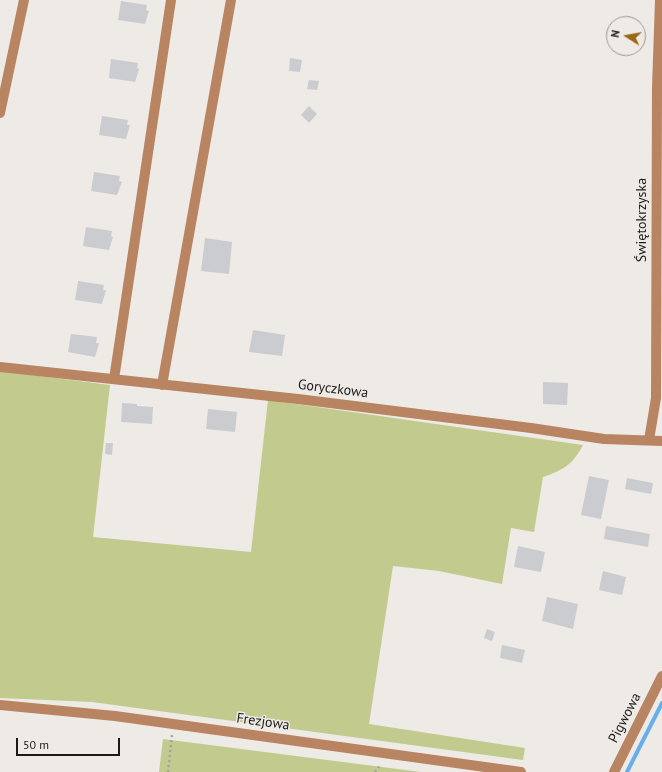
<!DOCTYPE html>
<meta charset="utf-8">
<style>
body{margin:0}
#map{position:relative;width:662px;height:772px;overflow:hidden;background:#eeeae6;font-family:"PT Sans",sans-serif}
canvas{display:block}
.north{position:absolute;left:606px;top:16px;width:40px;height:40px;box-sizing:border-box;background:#eeeae6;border:1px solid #9a9794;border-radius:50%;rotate:281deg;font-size:11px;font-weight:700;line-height:16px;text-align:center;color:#1b1a19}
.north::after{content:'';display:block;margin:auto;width:14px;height:18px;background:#976817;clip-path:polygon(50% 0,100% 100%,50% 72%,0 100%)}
.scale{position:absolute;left:16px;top:738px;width:104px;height:18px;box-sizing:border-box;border:2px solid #1b1a19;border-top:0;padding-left:5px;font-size:12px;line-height:14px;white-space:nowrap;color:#1b1a19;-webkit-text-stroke:3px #eeeae6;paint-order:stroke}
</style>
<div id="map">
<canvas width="662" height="772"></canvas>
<div class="north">N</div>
<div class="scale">50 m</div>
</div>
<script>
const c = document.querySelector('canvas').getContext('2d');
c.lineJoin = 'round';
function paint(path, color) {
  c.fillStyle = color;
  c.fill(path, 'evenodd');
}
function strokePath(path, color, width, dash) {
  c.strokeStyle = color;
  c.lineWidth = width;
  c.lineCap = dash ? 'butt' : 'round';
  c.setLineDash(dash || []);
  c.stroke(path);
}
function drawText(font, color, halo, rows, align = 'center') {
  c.font = font + ' "PT Sans",sans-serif';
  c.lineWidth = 3;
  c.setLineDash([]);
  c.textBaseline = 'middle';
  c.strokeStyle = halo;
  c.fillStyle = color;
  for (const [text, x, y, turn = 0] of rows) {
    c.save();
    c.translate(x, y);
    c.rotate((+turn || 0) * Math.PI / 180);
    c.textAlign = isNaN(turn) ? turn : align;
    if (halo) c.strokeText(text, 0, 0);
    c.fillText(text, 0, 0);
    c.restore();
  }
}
paint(new Path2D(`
 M0 371 110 385 93 537 251 552 268 400 583 445C573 464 564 470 543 477L534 532 511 528 502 584 439 571 393 566 369 724 525 748 523 760 92 702 0 698Z
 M163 739 421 772H159Z`), '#c3ca8e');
strokePath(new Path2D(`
 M627 772 662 703`), '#64afec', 4);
paint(new Path2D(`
 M121 1 147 5 146 10 149 11 145 24 118 20Z
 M290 58 302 60 300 72 289 71Z
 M111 59 138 63 137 68 139 69 135 82 109 78Z
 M309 80 319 81 317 90 307 89Z
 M309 106 317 114 309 123 301 115Z
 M102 116 128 120 127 125H130L126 139 99 135Z
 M94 172 120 176 119 181 122 182 117 195 91 191Z
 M86 227 112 231 111 236 113 237 109 250 83 246Z
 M205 238 232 242 229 274 201 271Z
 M78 281 104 285 103 290H106L102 304 75 300Z
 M253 330 285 335 282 356 249 352Z
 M71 334 97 337 96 343H99L95 357 68 352Z
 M543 382 568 383 567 405 543 404Z
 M122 403 137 404V406L153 407 152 424 121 422Z
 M208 409 237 412 235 432 206 429Z
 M106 443H113L112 455 105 454Z
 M589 476 609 480 601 519 581 515Z
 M627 478 653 483 651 494 625 489Z
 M606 526 650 534 648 547 604 539Z
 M518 546 545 552 541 572 514 567Z
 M603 571 626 577 622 595 599 590Z
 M547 597 578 604 573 629 542 621Z
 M487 629 495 632 492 641 484 638Z
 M502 645 525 650 522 663 500 658Z`), '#cbccd0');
strokePath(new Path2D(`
 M168 772 172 735
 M375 772 381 764`), '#a4a19e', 2.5, [2, 3]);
strokePath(new Path2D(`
 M0 113 24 0
 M0 367 298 399 531 428 604 439 662 441
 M114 379 171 0
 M162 385 231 0
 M649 440 656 398 657 88 660 0
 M0 705 115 716 521 772
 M614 772 662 676`), '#b88462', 10);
drawText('14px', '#1b1a19', '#eeeae6', [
 ["Świętokrzyska",642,220,-90],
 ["Goryczkowa",333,389,7],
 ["Pigwowa",625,718,-63],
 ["Frezjowa",263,722,8]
]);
</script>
